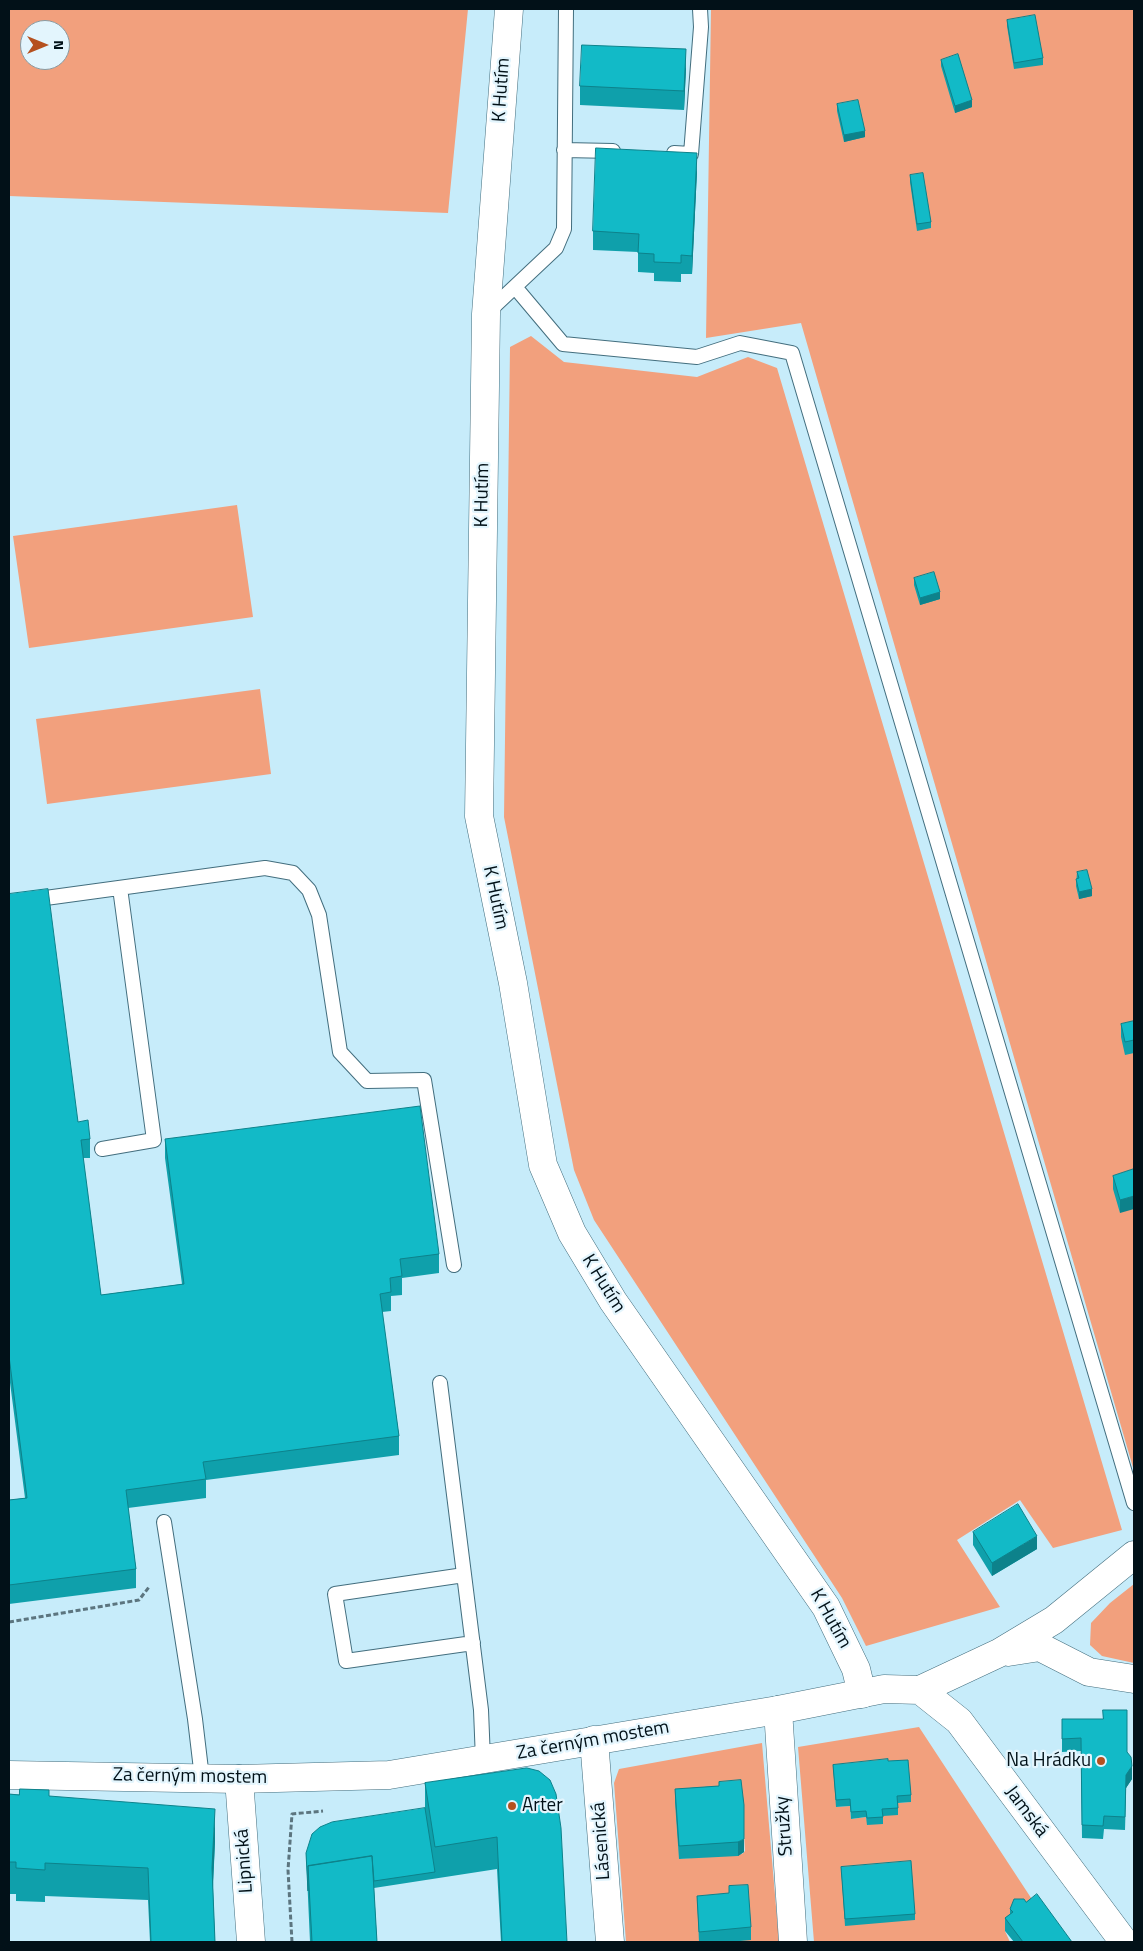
<!DOCTYPE html>
<meta charset="utf-8">
<style>
body{margin:0}
#map{position:relative;width:1143px;height:1951px;overflow:hidden;background:#c7ecfa;font-family:"Titillium Web",sans-serif}
canvas{display:block}
.frame{position:absolute;inset:0;border:10px solid #021118;pointer-events:none}
.north{position:absolute;left:20px;top:20px;width:50px;height:50px;box-sizing:border-box;background:#e3f5fd;border:1px solid #899aa1;border-radius:50%;rotate:90deg;font-size:14px;font-weight:700;line-height:20px;text-align:center;color:#021118}
.north::after{content:'';display:block;margin:auto;width:18px;height:22px;background:#b5511f;clip-path:polygon(50% 0,100% 100%,50% 72%,0 100%)}
</style>
<div id="map">
<canvas width="1143" height="1951"></canvas>
<div class="frame"></div>
<div class="north">N</div>
</div>
<script>
const c = document.querySelector('canvas').getContext('2d');
c.lineJoin = 'round';
function paint(path, color) {
  c.fillStyle = color;
  c.fill(path, 'evenodd');
}
function strokePath(path, color, width, dash) {
  c.strokeStyle = color;
  c.lineWidth = width;
  c.lineCap = dash ? 'butt' : 'round';
  c.setLineDash(dash || []);
  c.stroke(path);
}
function drawText(font, color, halo, rows, align = 'center') {
  c.font = font + ' "Titillium Web",sans-serif';
  c.lineWidth = 4.5;
  c.setLineDash([]);
  c.textBaseline = 'middle';
  c.strokeStyle = halo;
  c.fillStyle = color;
  for (const [text, x, y, turn = 0] of rows) {
    c.save();
    c.translate(x, y);
    c.rotate((+turn || 0) * Math.PI / 180);
    c.textAlign = isNaN(turn) ? turn : align;
    if (halo) c.strokeText(text, 0, 0);
    c.fillText(text, 0, 0);
    c.restore();
  }
}
paint(new Path2D(`
 M9 9H468L448 213 9 196ZM30 30H60V60H30Z
 M711 9H1134V1471L801 323 706 338Z
 M531 336 564 362 697 377 748 357 777 368 1122 1530 1053 1548 1020 1500 957 1540 1000 1607 866 1646 842 1598 594 1220 574 1170 504 817 510 347Z
 M237 505 253 617 29 648 13 536Z
 M260 689 271 774 47 804 36 719Z
 M1134 1584V1663L1102 1656 1090 1645 1091 1623 1110 1603Z
 M919 1727 1037 1907 1005 1931 1010 1942H814L798 1747ZM908 1766 910 1802 897 1803 868 1825 866 1817 851 1819 850 1806 836 1807Z
 M762 1743 779 1942H626L614 1783 619 1769ZM743 1818 745 1851 742 1854 679 1859Z`), '#f2a07d');
const service = new Path2D(`
 M564 150 613 151
 M674 153 691 154 701 27 700 9
 M515 287 563 344 697 357 740 343 792 353 1134 1503
 M488 312 556 248 564 229 566 9
 M9 903 265 868 293 873 309 890 319 915 340 1052 367 1081 424 1080 454 1265
 M102 1149 154 1140 120 888
 M440 1383 481 1710 483 1760
 M164 1522 195 1719 202 1778
 M464 1575 335 1594 346 1661 473 1643`);
const minor = new Path2D(`
 M509 9 486 314 479 816 513 983 543 1165 572 1233 613 1301 826 1607 856 1669 862 1694
 M1008 1652 1040 1647 1089 1672 1134 1679
 M920 1690 999 1653 1054 1620 1134 1555
 M778 1710 793 1942
 M594 1740 610 1942
 M239 1779 251 1942`);
const tertiary = new Path2D(`
 M9 1775 239 1779 389 1775 778 1710 884 1689 920 1690 959 1721 1124 1942`);
strokePath(service, '#436e7e', 16);
strokePath(minor, '#436e7e', 29);
strokePath(tertiary, '#436e7e', 29);
strokePath(new Path2D(`
 M9 1622 139 1600 149 1587
 M292 1942 288 1870 292 1814 323 1811`), '#5c757f', 3, [5, 2.5]);
strokePath(service, '#fff', 14);
strokePath(minor, '#fff', 28);
strokePath(tertiary, '#fff', 28);
paint(new Path2D(`
 M1007 20 1043 58V65L1014 69 1007 26Z
 M941 60 972 107 955 113 941 66Z
 M686 68 684 110 580 105V86Z
 M837 104 865 137 844 142 837 111Z
 M697 171 692 274H681V282L654 281V273L638 272V252L593 250V231Z
 M910 175 931 222V228L917 231 910 182Z
 M914 578 940 599 920 605 914 585Z
 M1077 872 1092 896 1079 899 1076 886Z
 M9 894 78 1122 90 1139V1158H83L101 1295 182 1284 165 1158V1139L439 1254V1273L402 1278V1295L391 1296V1311L382 1312 399 1436V1455L206 1480V1498L128 1508 136 1569V1588L9 1604V1500L25 1498 9 1375Z
 M1134 1021V1053L1125 1055 1121 1037V1024Z
 M1134 1169 1120 1213 1113 1189V1176Z
 M973 1532 1037 1549 992 1576 973 1545Z
 M1062 1719 1127 1752 1132 1779 1126 1788 1125 1830 1104 1829 1103 1839 1082 1838 1081 1751 1062 1752Z
 M888 1761 911 1795V1802L898 1803V1815L883 1816V1824L867 1825 866 1817 851 1819 850 1806 836 1807 833 1765Z
 M527 1768 567 1942H501L497 1869 374 1888 377 1942H310L306 1853 425 1808V1783Z
 M719 1786 744 1852 738 1856 679 1859 675 1802V1789Z
 M9 1794 49 1796 215 1841 213 1888 215 1942H150L148 1900 45 1896V1902L16 1901V1894H9Z
 M841 1867 915 1914V1920L845 1926Z
 M697 1896 751 1927V1940L729 1942H699Z
 M1026 1902 1072 1942H1014L1005 1931V1918L1010 1914V1909Z`), '#0fa0ab');
paint(new Path2D(`
 M686 49V68L684 110V91Z
 M972 100V107L955 113V106Z
 M865 131V137L844 142V135Z
 M697 153V171L692 274V256Z
 M940 592V599L920 605V598Z
 M1092 889V896L1079 899V892Z
 M1134 1196V1209L1120 1213V1200Z
 M1037 1536V1549L992 1576V1563Z
 M1132 1766V1779L1126 1788 1125 1830 1126 1775Z
 M215 1809V1841L212 1901V1868Z
 M744 1839V1852L738 1856V1842Z`), '#0d828b');
const building = new Path2D(`
 M1035 15 1043 58 1014 63 1007 20Z
 M582 45 686 49 684 91 580 86Z
 M958 54 972 100 955 106 941 60Z
 M858 100 865 131 844 135 837 104Z
 M596 148 697 153 692 256 681 255V263L654 262V254L638 253 639 234 593 231Z
 M923 173 931 222 917 224 910 175Z
 M934 572 940 592 920 598 914 578Z
 M1087 870 1092 889 1079 892 1076 879 1079 878 1077 872Z
 M48 889 78 1122 88 1120 90 1139 81 1140 101 1295 184 1284 165 1139 420 1106 439 1254 400 1259 402 1276 390 1278 391 1292 380 1294 399 1436 203 1462 206 1479 126 1490 136 1569 9 1585V1500L27 1498 9 1356V894Z
 M1134 1021V1040L1125 1042 1121 1024Z
 M1134 1169V1196L1120 1200 1113 1176Z
 M1018 1504 1037 1536 992 1563 973 1532Z
 M1103 1710H1127V1752L1131 1757 1132 1766 1126 1775 1125 1817 1104 1816 1103 1826 1082 1825 1081 1738 1062 1739V1719H1103Z
 M888 1759V1761L908 1760 911 1795 897 1796 898 1808 882 1809 883 1817 867 1818 866 1811 851 1812 850 1799 836 1800 833 1765Z
 M527 1768 539 1771 550 1780 556 1794 561 1828 567 1942H502L497 1837 435 1847 425 1783Z
 M741 1780 744 1805V1839L738 1842 679 1846 675 1789 719 1786V1782Z
 M20 1789 49 1790V1796L215 1809 212 1868 215 1942H151L148 1868 45 1863V1870L16 1868V1862H9V1794L19 1795Z
 M425 1808 435 1872 374 1881 372 1856 308 1866V1891L306 1853 312 1834 320 1827 332 1822Z
 M372 1856 377 1942H312L308 1866Z
 M911 1861 915 1914 845 1919 841 1867Z
 M748 1885 751 1927 699 1932 697 1896 729 1893V1886Z
 M1037 1894 1072 1942H1023L1005 1918 1013 1912 1010 1909 1014 1899H1024L1026 1902Z`);
paint(building, '#12bac7');
strokePath(building, '#0d828b', 1);
for (const [x, y, r, color] of [
 [1101,1761,5,"#b5511f"],
 [512,1806,5,"#b5511f"]
]) {
  const dot = new Path2D();
  dot.arc(x, y, r, 0, 2 * Math.PI);
  c.fillStyle = color;
  c.fill(dot);
  strokePath(dot, '#e3f5fd', 2);
}
drawText('19px', '#021118', '#e3f5fd', [
 ["K Hutím",502,90,-86],
 ["K Hutím",483,495,-89],
 ["K Hutím",495,898,78],
 ["K Hutím",603,1284,58],
 ["K Hutím",830,1619,61],
 ["Za černým mostem",593,1741,-10],
 ["Za černým mostem",190,1777,1],
 ["Jamská",1026,1812,53],
 ["Stružky",785,1826,-94],
 ["Lásenická",602,1841,-94],
 ["Lipnická",245,1861,-94]
]);
drawText('19px', '#021118', '#e3f5fd', [
 ["Na Hrádku",1091,1761],
 ["Arter",522,1806,"left"]
], 'right');
</script>
